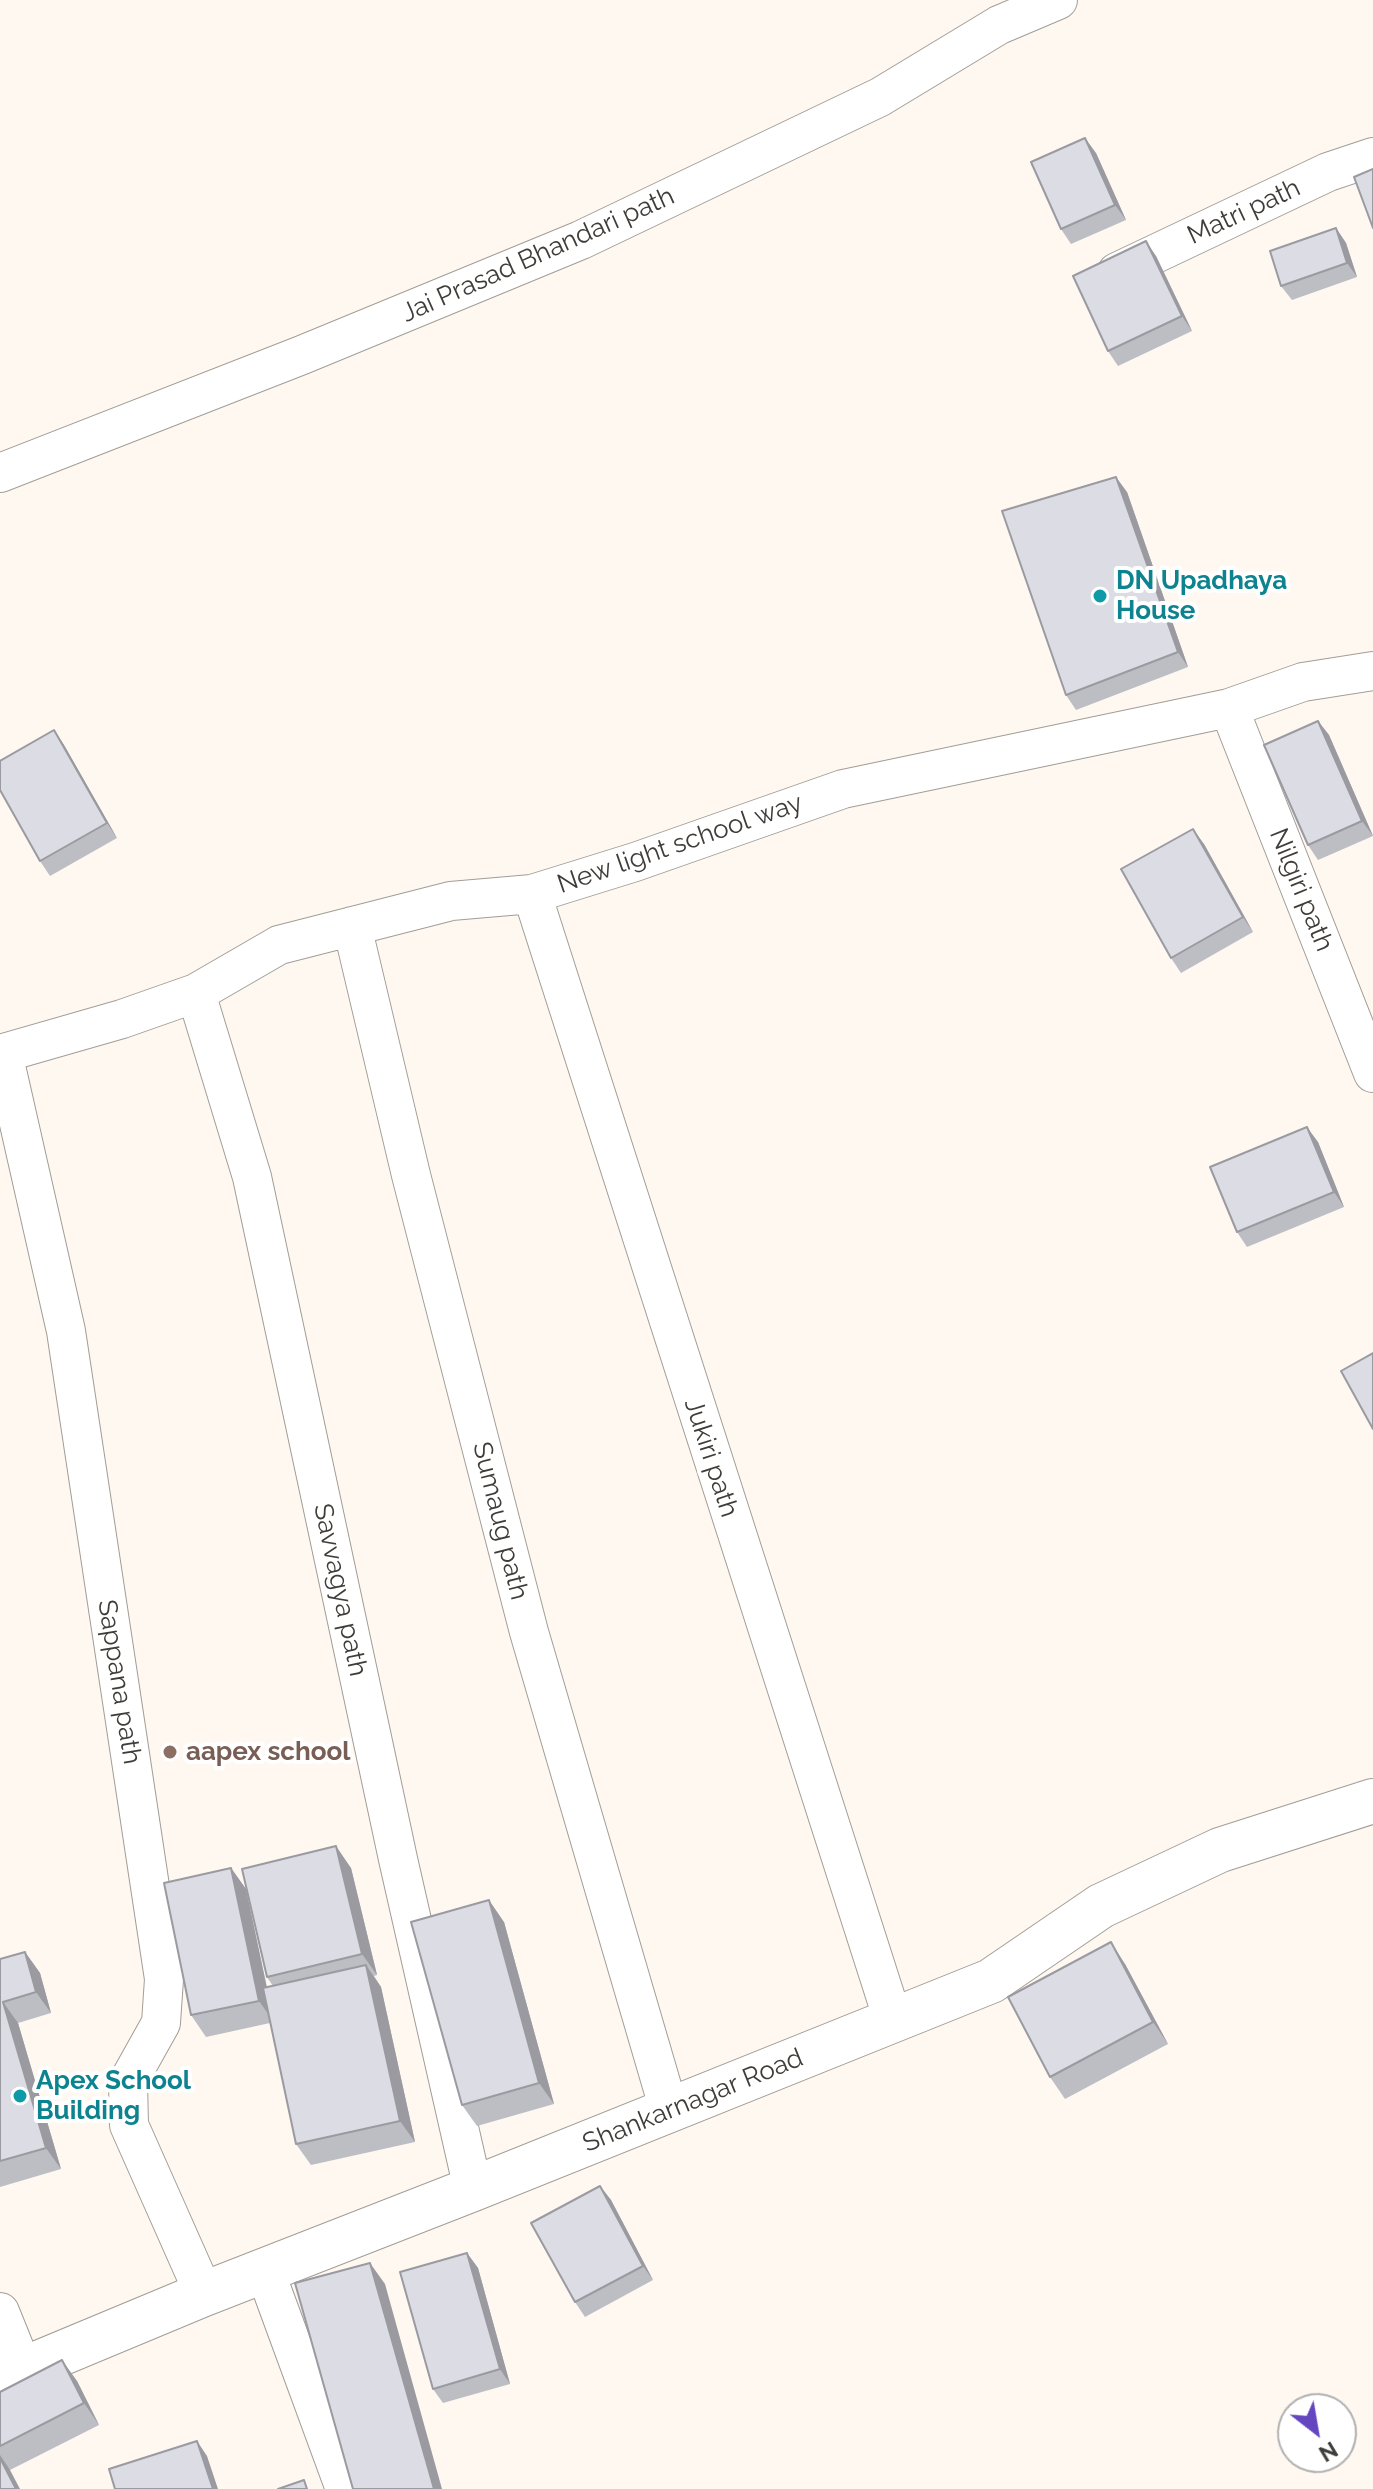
<!DOCTYPE html>
<style>
body{margin:0}
#map{position:relative;width:1373px;height:2489px;overflow:hidden;background:#fef8f1;font-family:Raleway,sans-serif}
canvas{display:block}
.north{position:absolute;left:1277px;top:2393px;width:80px;height:80px;box-sizing:border-box;background:#fff;border:2px solid #b2b1b0;border-radius:50%;rotate:149deg;font-size:22px;font-weight:700;line-height:32px;text-align:center;color:#3f3d3a}
.north::after{content:'';display:block;margin:auto;width:28px;height:36px;background:#6447c0;clip-path:polygon(50% 0,100% 100%,50% 72%,0 100%)}
</style>
<div id="map">
<canvas width="1373" height="2489"></canvas>
<div class="north">N</div>
</div>
<script>
const c = document.querySelector('canvas').getContext('2d');
c.lineJoin = 'round';
function strokePath(path, color, width, dash) {
  c.strokeStyle = color;
  c.lineWidth = width;
  c.lineCap = dash ? 'butt' : 'round';
  c.setLineDash(dash || []);
  c.stroke(path);
}
function paint(path, color) {
  c.fillStyle = color;
  c.fill(path, 'evenodd');
}
function drawText(font, color, halo, rows, align = 'center') {
  c.font = font + ' Raleway,sans-serif';
  c.lineWidth = 8;
  c.setLineDash([]);
  c.textBaseline = 'middle';
  c.strokeStyle = halo;
  c.fillStyle = color;
  for (const [text, x, y, turn = 0] of rows) {
    c.save();
    c.translate(x, y);
    c.rotate((+turn || 0) * Math.PI / 180);
    c.textAlign = isNaN(turn) ? turn : align;
    if (halo) c.strokeText(text, 0, 0);
    c.fillText(text, 0, 0);
    c.restore();
  }
}
const minor = new Path2D(`
 M1117 272 1328 172 1373 157
 M0 473 302 355 581 240 880 97 999 25 1058 0
 M1229 708 1373 1073
 M532 894 893 2020
 M352 926 411 1175 529 1632 669 2110
 M196 993 252 1177 398 1859 473 2189
 M3 1053 66 1331 164 1979 161 2023 128 2082 129 2125 204 2294
 M0 1054 122 1019 196 993 279 945 451 901 532 894 635 862 843 789 1229 708 1303 682 1373 671
 M265 2271 345 2489
 M0 2312 23 2369`);
const tertiary = new Path2D(`
 M0 2379 204 2294 473 2189 991 1981 1101 1906 1220 1850 1373 1801`);
strokePath(minor, '#a29d96', 40);
strokePath(tertiary, '#a29d96', 46);
strokePath(minor, '#fff', 38);
strokePath(tertiary, '#fff', 44);
paint(new Path2D(`
 M1096 153 1126 220 1071 244 1061 229Z
 M1336 228 1346 243 1357 277 1292 300 1281 286Z
 M1156 256 1192 331 1118 366 1108 351Z
 M1127 492 1188 667 1076 710 1066 695Z
 M1318 721 1329 735 1373 836 1318 860 1308 845Z
 M54 730 64 745 117 838 50 876 40 861Z
 M1204 844 1253 932 1181 973 1171 958Z
 M1318 1142 1344 1207 1247 1247 1237 1232Z
 M231 1868 246 1889 267 1987 273 1986 267 1977 351 1868 377 1975 374 1976 381 1987 415 2142 311 2165 296 2144 270 2023 206 2037 191 2015Z
 M504 1922 554 2104 477 2126 462 2105Z
 M25 1952 40 1973 51 2013 18 2023 61 2169 0 2187V1959Z
 M1125 1964 1168 2044 1065 2099 1050 2077Z
 M600 2186 611 2200 653 2280 585 2317 575 2302Z
 M467 2253 478 2268 510 2384 443 2403 433 2389Z
 M77 2381 99 2425 10 2470 0 2489V2392Z`), '#bdbdc4');
paint(new Path2D(`
 M1085 138 1096 153 1126 220 1115 205Z
 M1336 228 1346 243 1357 277 1347 263Z
 M1146 241 1156 256 1192 331 1182 316Z
 M1116 477 1127 492 1188 667 1178 652Z
 M1318 721 1329 735 1373 836 1362 821Z
 M54 730 64 745 117 838 107 823Z
 M1193 829 1204 844 1253 932 1243 917Z
 M1307 1127 1318 1142 1344 1207 1334 1192Z
 M336 1846 351 1868 377 1975 362 1954Z
 M231 1868 246 1889 274 2022 259 2001Z
 M489 1900 504 1922 554 2104 539 2083Z
 M1111 1942 1125 1964 1168 2044 1153 2022Z
 M25 1952 40 1973 51 2013 36 1992Z
 M366 1965 381 1987 415 2142 400 2121Z
 M3 2002 18 2023 61 2169 46 2148Z
 M600 2186 611 2200 653 2280 643 2266Z
 M467 2253 478 2268 510 2384 500 2369Z
 M370 2263 385 2284 442 2489H434Z
 M62 2360 77 2381 99 2425 84 2403Z
 M197 2441 207 2456 218 2489H213Z
 M0 2455 10 2470 20 2489H16L0 2458Z`), '#9a9aa0');
const building = new Path2D(`
 M1085 138 1115 205 1061 229 1031 162Z
 M1373 169V228L1354 177Z
 M1336 228 1347 263 1281 286 1270 251Z
 M1146 241 1182 316 1108 351 1073 276Z
 M1116 477 1178 652 1066 695 1002 511Z
 M1318 721 1362 821 1308 845 1264 745Z
 M54 730 107 823 40 861 0 790V761Z
 M1193 829 1243 917 1171 958 1121 869Z
 M1307 1127 1334 1192 1237 1232 1210 1167Z
 M1373 1353V1429L1341 1371Z
 M336 1846 362 1954 267 1977 242 1869Z
 M231 1868 259 2001 191 2015 164 1883Z
 M489 1900 539 2083 462 2105 411 1922Z
 M1111 1942 1153 2022 1050 2077 1008 1997Z
 M25 1952 36 1992 3 2002 46 2148 0 2161V1959Z
 M366 1965 400 2121 296 2144 263 1988Z
 M600 2186 643 2266 575 2302 531 2223Z
 M467 2253 500 2369 433 2389 400 2272Z
 M370 2263 434 2489H353L295 2283Z
 M62 2360 84 2403 0 2446V2392Z
 M197 2441 213 2489H115L109 2469Z
 M0 2458 16 2489H0Z
 M304 2480 307 2489H278Z`);
paint(building, '#dcdce4');
strokePath(building, '#9a9aa0', 2);
for (const [x, y, r, color] of [
 [1100,596,8,"#0f9aa8"],
 [170,1752,8,"#8d6e63"],
 [20,2096,8,"#0f9aa8"]
]) {
  const dot = new Path2D();
  dot.arc(x, y, r, 0, 2 * Math.PI);
  c.fillStyle = color;
  c.fill(dot);
  strokePath(dot, '#fff', 3);
}
drawText('26px', '#3f3d3a', '#fff', [
 ["Matri path",1244,212,-25],
 ["Jai Prasad Bhandari path",538,255,-24],
 ["New light school way",680,844,-19],
 ["Nilgiri path",1301,890,68],
 ["Jukiri path",711,1458,72],
 ["Sumaug path",500,1521,76],
 ["Savvagya path",340,1590,78],
 ["Sappana path",119,1682,81],
 ["Shankarnagar Road",693,2101,-22]
]);
drawText('bold 26px', '#0d838f', '#fff', [
 ["DN Upadhaya",1116,581],
 ["House",1116,611],
 ["Apex School",36,2081],
 ["Building",36,2111]
], 'left');
drawText('bold 26px', '#785e54', '#fff', [
 ["aapex school",186,1752]
], 'left');
</script>
